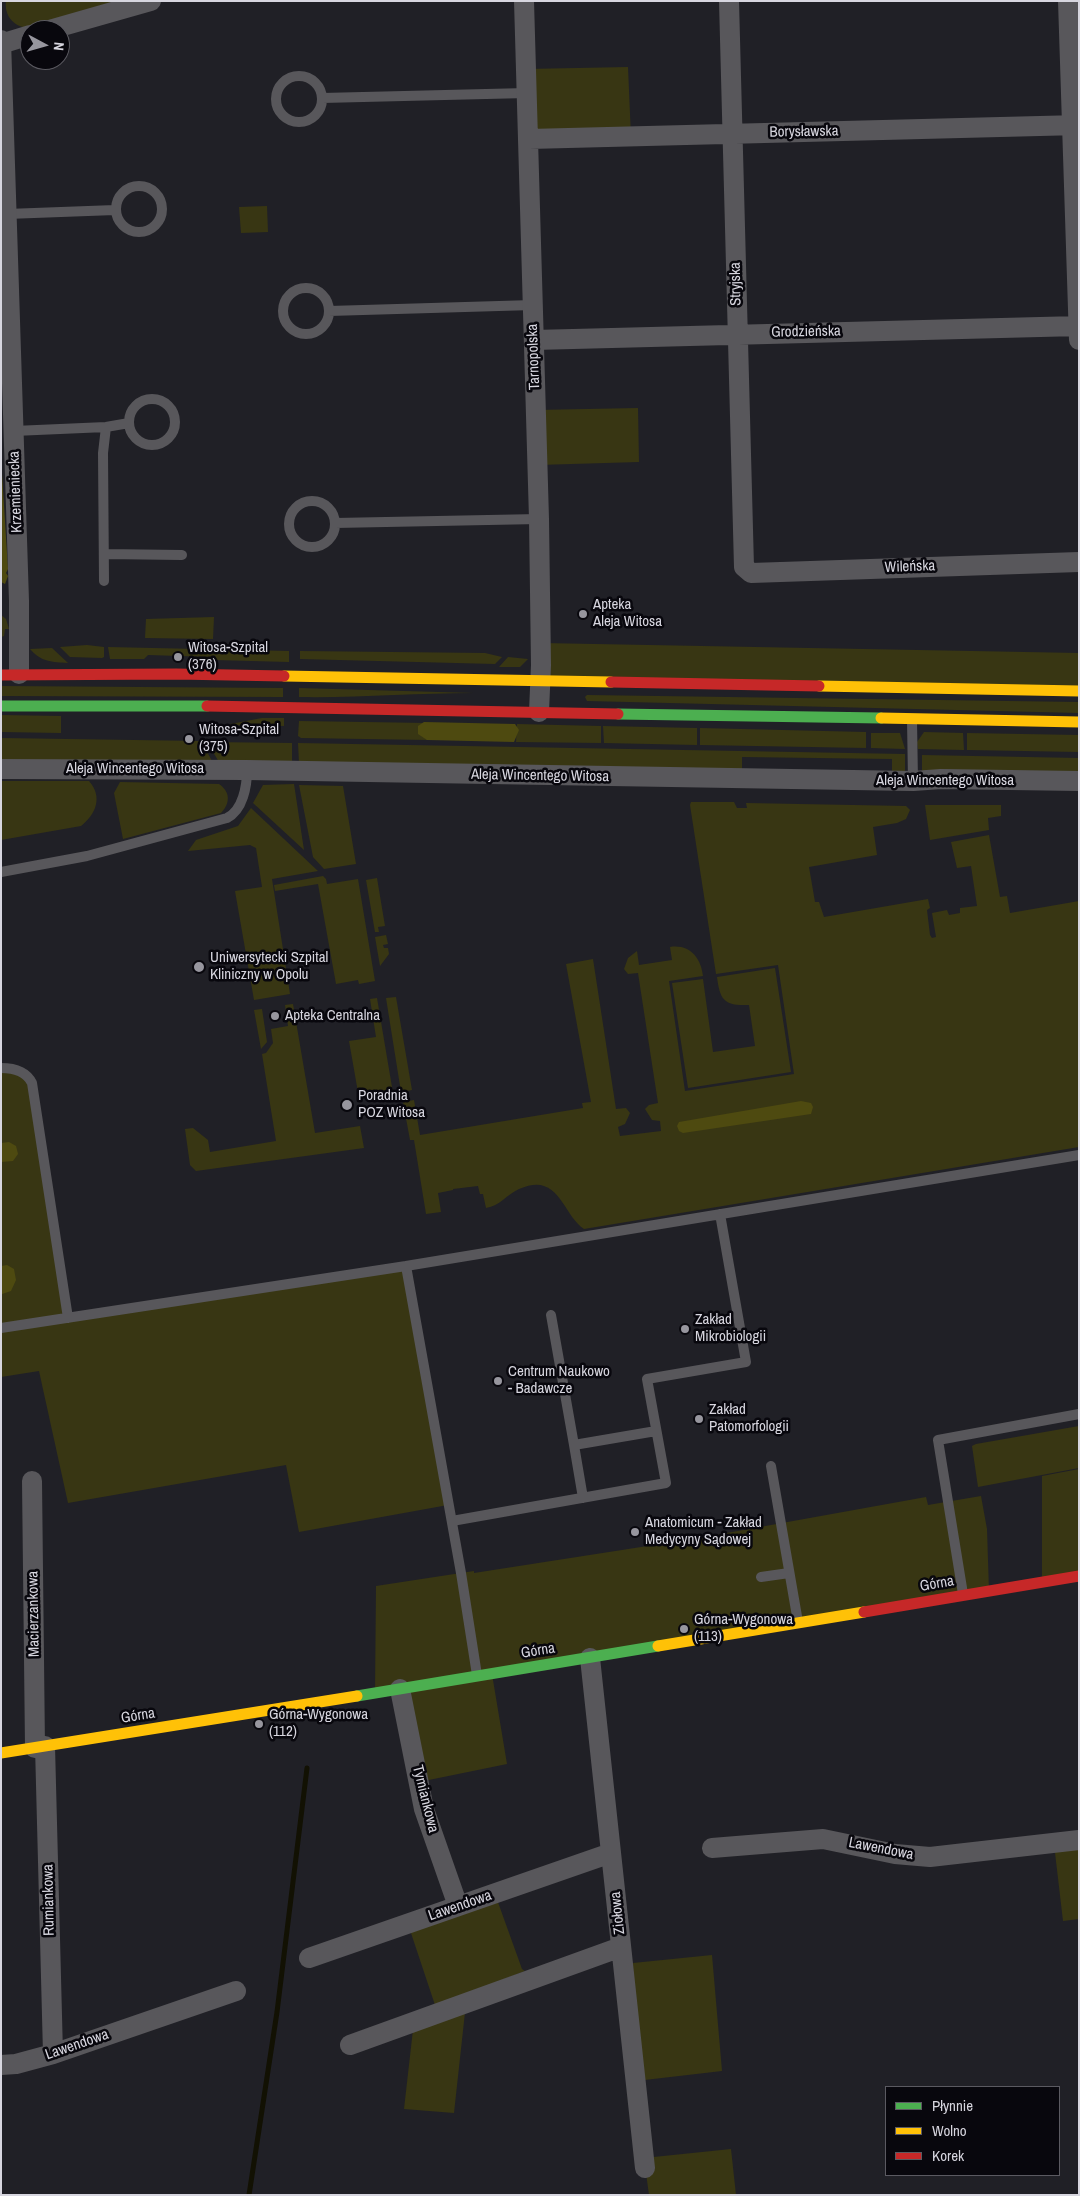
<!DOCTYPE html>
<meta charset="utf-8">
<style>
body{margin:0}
#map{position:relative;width:1080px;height:2196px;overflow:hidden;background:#202026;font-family:"Archivo Narrow",sans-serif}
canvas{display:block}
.frame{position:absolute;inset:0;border:2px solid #d7d6df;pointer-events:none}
.legend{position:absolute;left:885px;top:2086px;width:175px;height:90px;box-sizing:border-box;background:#08070d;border:1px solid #5b5a61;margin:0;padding:6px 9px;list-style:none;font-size:15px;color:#d7d6df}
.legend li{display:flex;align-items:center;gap:10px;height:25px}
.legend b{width:25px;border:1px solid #5b5a61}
.north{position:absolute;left:20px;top:20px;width:50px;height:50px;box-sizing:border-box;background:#08070d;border:1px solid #5b5a61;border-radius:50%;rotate:96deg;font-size:14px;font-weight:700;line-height:20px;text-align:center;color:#d7d6df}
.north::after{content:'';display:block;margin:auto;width:18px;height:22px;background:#97969e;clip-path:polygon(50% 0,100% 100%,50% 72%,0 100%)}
</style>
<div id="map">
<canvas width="1080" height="2196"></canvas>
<div class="frame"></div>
<ul class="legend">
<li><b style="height:6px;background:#4caf50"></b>Płynnie</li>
<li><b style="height:6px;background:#ffc107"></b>Wolno</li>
<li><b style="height:6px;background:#c62828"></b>Korek</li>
</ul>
<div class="north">N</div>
</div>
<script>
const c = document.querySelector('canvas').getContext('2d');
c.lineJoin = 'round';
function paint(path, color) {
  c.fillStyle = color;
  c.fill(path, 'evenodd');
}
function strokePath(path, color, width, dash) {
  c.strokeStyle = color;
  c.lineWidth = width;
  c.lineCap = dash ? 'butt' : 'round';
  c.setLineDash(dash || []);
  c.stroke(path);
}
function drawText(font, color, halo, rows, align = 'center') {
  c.font = font + ' "Archivo Narrow",sans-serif';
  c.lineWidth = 5;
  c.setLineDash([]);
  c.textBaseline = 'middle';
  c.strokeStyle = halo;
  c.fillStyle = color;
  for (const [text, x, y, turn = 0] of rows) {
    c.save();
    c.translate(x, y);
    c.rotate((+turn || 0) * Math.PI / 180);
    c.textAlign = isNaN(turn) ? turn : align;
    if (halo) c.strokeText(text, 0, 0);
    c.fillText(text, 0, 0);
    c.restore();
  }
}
paint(new Path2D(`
 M6 1H117L27 28C13 26 4 15 6 1Z
 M628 67 631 137 529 139 526 69Z
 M267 206 268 232 241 233 239 207Z
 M638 408 639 462 538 465 536 410Z
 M1 615 6 619 9 629H5L4 636 1 637Z
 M214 617 213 639 145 638 146 619Z
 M541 643 1079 653V691L541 680Z
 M87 645 104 647V657L102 658 70 657 60 647Z
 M108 647 289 651V662L214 660 211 657 148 655 144 659H110Z
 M52 648 68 663C52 662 41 662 30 649Z
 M300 651 485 653 502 657 495 664 300 659Z
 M508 657 528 659 520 667H499Z
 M1 686 283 688V697L1 696Z
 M299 688 474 693C415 693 357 698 299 697Z
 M587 695 1079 702V713L587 701 585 697Z
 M1 715 61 716V733L1 732Z
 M262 718H284V726L225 725Z
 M299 721 428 723V740L301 738 298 736Z
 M517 724 601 726V743L516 742Z
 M603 726 697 728V745L604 743Z
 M700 728 866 732V748L700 745Z
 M924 732 963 733 964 750 918 749 917 742Z
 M871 733H900L905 749 871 748Z
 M967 733 1079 735V752L967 750Z
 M1 738 201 741 212 761 1 760Z
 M207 742 292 743V763L219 762Z
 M298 743 905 754V772H892V759L742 757V770L299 763Z
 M922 755 1079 758V772H922Z
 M1 781H89C103 797 96 814 81 826L1 840Z
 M120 782 219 784C231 792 230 804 221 813L123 839 114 793Z
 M294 784 304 850 253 803 263 785Z
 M299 785 343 786 356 864 324 869 313 857Z
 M691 802H734L737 808H747L746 803 906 806 910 810 906 819 897 823 873 827 877 855 809 867 815 902H819L824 917 928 899 930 908 927 910 930 935 932 938 936 937 932 913 947 910 949 915 960 913V908L977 906 971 866 957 868 951 842 989 835 1000 897 1007 896 1010 913 1079 901V1147L584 1229C562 1214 559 1171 519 1189 506 1195 500 1206 486 1208L483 1194H480L478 1186 453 1189V1190L438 1193 441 1212 426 1214 414 1140H410L403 1102 414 1100 420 1135 583 1108 582 1103 591 1102 566 964 593 959 616 1109 626 1108 630 1113 625 1124 618 1127 620 1136 661 1131 660 1121 652 1120 645 1109 649 1105 658 1103 638 973 628 974 624 969 628 958 637 951 639 965 672 960 670 947C690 944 701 958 703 976L669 981 685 1091 794 1074 778 965 716 974 690 805Z
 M925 805H1001V816L988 818 989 830 930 840Z
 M251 808 318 871 272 879 290 994 254 1000 235 891 262 887 256 848 250 845 188 851 196 840 238 826Z
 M323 876 326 879 327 884 358 879 375 981 359 984 358 980 336 984 318 884 275 891 274 885Z
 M377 878 385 926 378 927 379 932H375L366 880Z
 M386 935 388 944 383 945 384 948H388L389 954 380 966 375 937Z
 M775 968 791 1072 688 1088 672 983 703 979 713 1052 755 1046 749 1005C725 1006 720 1001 717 977Z
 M396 997 412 1090 401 1092 386 998Z
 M377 998 393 1093 359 1098 349 1041 376 1037 370 999Z
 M293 1004 315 1133 360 1126 364 1148 196 1171 190 1165 185 1129 193 1128 208 1140 210 1152 276 1141 262 1054 266 1053 273 1043 271 1029 288 1026 285 1005Z
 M262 1009 267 1042 261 1049 254 1010Z
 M1 1068 29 1078 69 1318 406 1266 448 1505 299 1532 286 1465 68 1503 39 1371 1 1377Z
 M1079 1426V1468L978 1487 972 1446 976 1444Z
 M1079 1469V1576L1042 1582V1476Z
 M981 1496 987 1529 989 1591 492 1674 507 1764 419 1782 400 1689 375 1693 376 1586 474 1571V1573L699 1538 926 1497 928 1505Z
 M1079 1840V1919L1063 1921 1054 1844Z
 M495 1894 522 1969 525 1971 467 1994 454 2113 404 2109 415 2012 435 2005 408 1924Z
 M712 1955 722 2071 636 2081 633 1963Z
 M731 2149 736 2195H649L644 2158Z`), '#383613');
paint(new Path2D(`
 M1 458 8 569 6 573 8 576 5 584 1 582Z
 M424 722 515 724 519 730 514 742 427 740 418 734V726Z
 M801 1101 811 1103 813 1107 811 1114 683 1133 679 1131 677 1126 679 1122Z
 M9 1142 16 1146 18 1154 13 1161 1 1162V1143Z
 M7 1265 14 1269 16 1280 11 1291 2 1294 1 1266Z`), '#4e4a10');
strokePath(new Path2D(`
 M249 2195 277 2012 307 1768`), '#121103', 5);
strokePath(new Path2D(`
 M276 99a23 23 0 1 1 46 0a23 23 0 1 1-46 0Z
 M322 98 527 93
 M116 209a23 23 0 1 1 46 0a23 23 0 1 1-46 0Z
 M7 214 115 210
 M283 311a23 23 0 1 1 46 0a23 23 0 1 1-46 0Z
 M329 311 533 305
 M129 422a23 23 0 1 1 46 0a23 23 0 1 1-46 0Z
 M14 431 106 427 129 423
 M289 524a23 23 0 1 1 46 0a23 23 0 1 1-46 0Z
 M335 523 539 519
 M104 554 182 555
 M104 581 103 453 106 427
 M912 720 913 781
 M1 872 87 856 227 818C243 810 247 786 247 770
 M1 1068C14 1068 26 1071 32 1083L68 1318
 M551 1315 574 1445
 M1 1328 406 1266
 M771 1466 798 1622
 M583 1498 574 1445 656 1431
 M452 1521 666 1483 647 1379 746 1362 720 1214
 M761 1577 789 1573
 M963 1594 938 1440 1079 1414
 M477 1675 461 1573 406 1266 1079 1155`), '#58575b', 10);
strokePath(new Path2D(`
 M524 1 539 519 541 665 539 712
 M729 1 744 567 751 573 1079 562
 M1068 1 1079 340
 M49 30 151 1
 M1 40 19 601V674
 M1 44 30 35
 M529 139 1079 125
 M534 340 1079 326
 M1 769 247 770 913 781 941 779 1079 781
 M32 1481 35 1748
 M590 1658 645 2168
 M400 1689 424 1809 458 1906
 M45 1746 53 2054
 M712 1848 823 1839 895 1854 930 1857 1079 1840
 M309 1958 611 1853
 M350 2045 621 1947
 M1 2065 16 2064 53 2054 236 1991`), '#58575b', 20);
strokePath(new Path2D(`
 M1 706H207
 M618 714 881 718
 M357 1696 658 1646`), '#4caf50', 11);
strokePath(new Path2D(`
 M284 676 611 682
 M819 686 1079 691
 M881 718 1079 722
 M658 1646 864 1612
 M1 1753 357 1696`), '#ffc107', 11);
strokePath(new Path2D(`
 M1 675 176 674 284 676
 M611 682 819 686
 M207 706 618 714
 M864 1612 1079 1576`), '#c62828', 11);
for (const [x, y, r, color] of [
 [583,614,5,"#97969e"],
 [178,657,5,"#97969e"],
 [189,739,5,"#97969e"],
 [199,967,6,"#97969e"],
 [275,1016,5,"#97969e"],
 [347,1105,6,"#97969e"],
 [685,1329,5,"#97969e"],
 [498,1381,5,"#97969e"],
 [699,1419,5,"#97969e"],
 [635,1532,5,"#97969e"],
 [684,1629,5,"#97969e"],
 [259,1724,5,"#97969e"]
]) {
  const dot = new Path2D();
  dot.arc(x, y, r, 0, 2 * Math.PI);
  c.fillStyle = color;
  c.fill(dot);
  strokePath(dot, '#08070d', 2);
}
drawText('15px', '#d7d6df', '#08070d', [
 ["Borysławska",804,132,-1],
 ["Stryjska",736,284,-91],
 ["Grodzieńska",806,332,-1],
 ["Tarnopolska",534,357,-92],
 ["Krzemieniecka",16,492,-92],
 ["Wileńska",910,567,-2],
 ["Aleja Wincentego Witosa",135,769],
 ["Aleja Wincentego Witosa",540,776,1],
 ["Aleja Wincentego Witosa",945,781],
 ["Górna",937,1584,-10],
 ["Macierzankowa",34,1614,-91],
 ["Górna",538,1651,-9],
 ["Górna",138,1716,-9],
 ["Tymiankowa",425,1799,76],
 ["Lawendowa",881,1849,11],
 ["Rumiankowa",49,1900,-91],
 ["Lawendowa",460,1906,-19],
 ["Ziołowa",618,1913,-96],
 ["Lawendowa",77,2045,-19]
]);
drawText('15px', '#d7d6df', '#08070d', [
 ["Apteka",593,605],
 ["Aleja Witosa",593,622],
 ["Witosa-Szpital",188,648],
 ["(376)",188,665],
 ["Witosa-Szpital",199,730],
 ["(375)",199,747],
 ["Uniwersytecki Szpital",210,958],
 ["Kliniczny w Opolu",210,975],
 ["Apteka Centralna",285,1016],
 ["Poradnia",358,1096],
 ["POZ Witosa",358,1113],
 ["Zakład",695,1320],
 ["Mikrobiologii",695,1337],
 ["Centrum Naukowo",508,1372],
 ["- Badawcze",508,1389],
 ["Zakład",709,1410],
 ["Patomorfologii",709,1427],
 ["Anatomicum - Zakład",645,1523],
 ["Medycyny Sądowej",645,1540],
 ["Górna-Wygonowa",694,1620],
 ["(113)",694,1637],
 ["Górna-Wygonowa",269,1715],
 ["(112)",269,1732]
], 'left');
</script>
